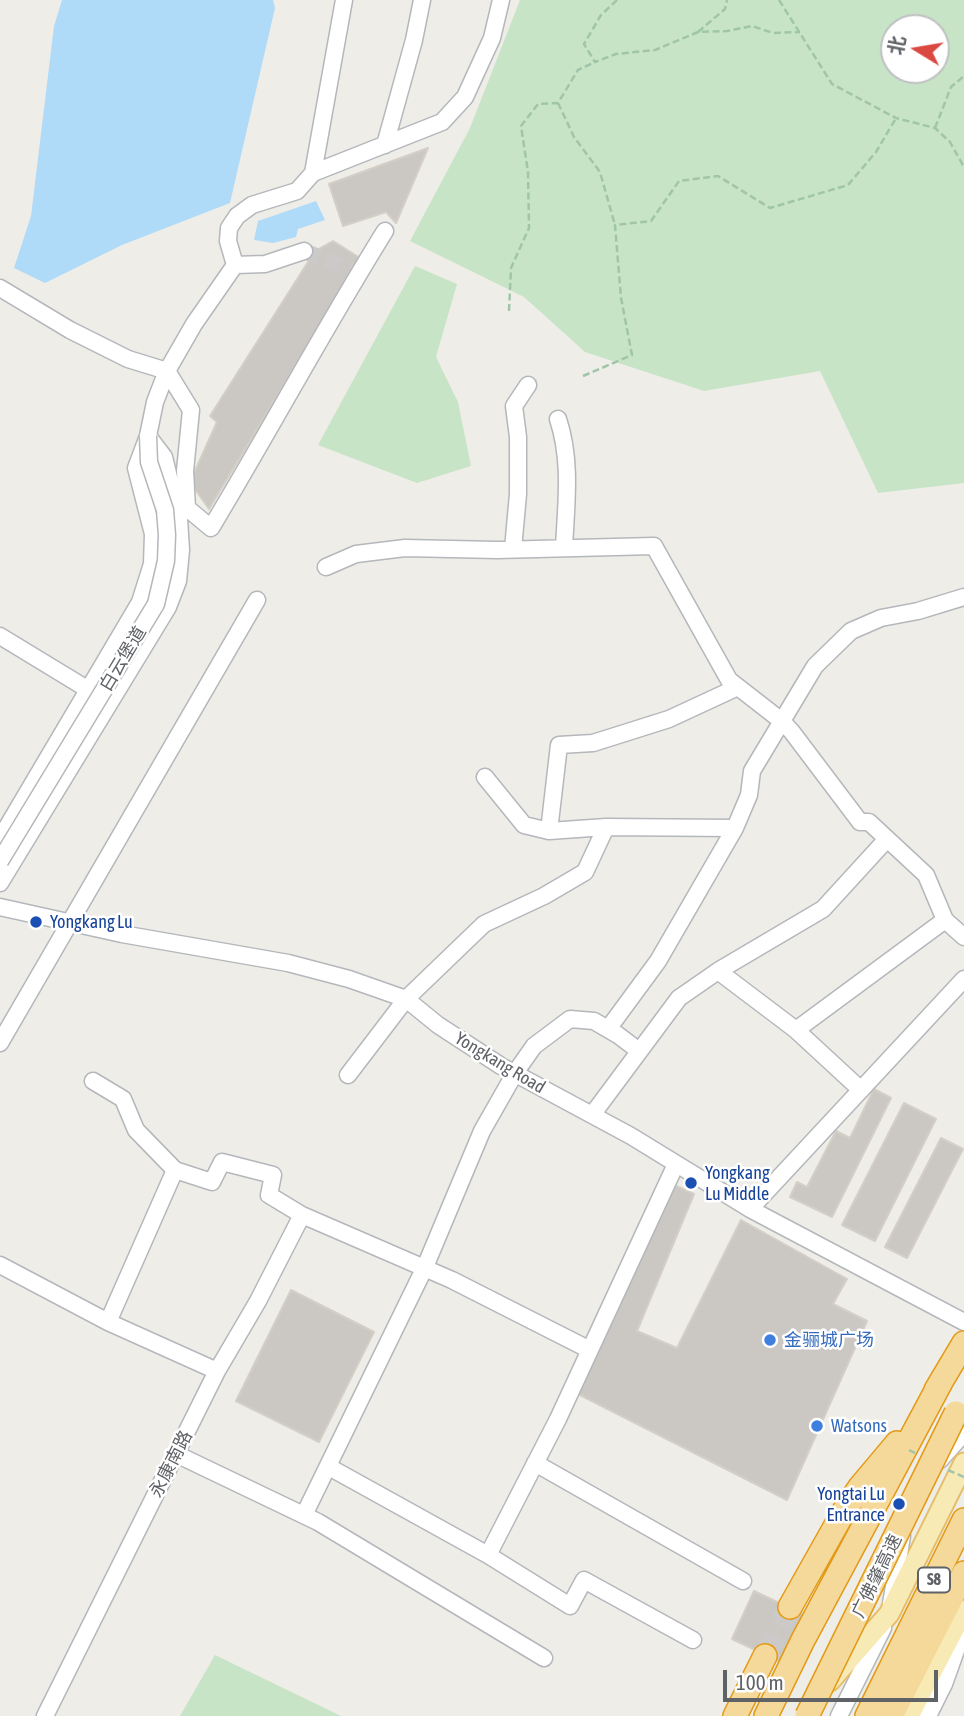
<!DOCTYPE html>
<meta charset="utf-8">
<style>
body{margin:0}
#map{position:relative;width:964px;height:1716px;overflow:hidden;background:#efede8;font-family:"Asap Condensed","Noto Sans SC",sans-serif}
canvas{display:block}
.north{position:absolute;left:880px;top:14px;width:70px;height:70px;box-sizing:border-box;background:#fff;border:2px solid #bfc0c2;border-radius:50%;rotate:281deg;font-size:19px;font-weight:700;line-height:28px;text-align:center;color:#5f6266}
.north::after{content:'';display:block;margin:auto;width:24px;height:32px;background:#db4842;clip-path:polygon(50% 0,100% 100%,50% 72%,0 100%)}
.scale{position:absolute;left:723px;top:1670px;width:215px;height:32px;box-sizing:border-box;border:4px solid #5f6266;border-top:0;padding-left:9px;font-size:21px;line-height:24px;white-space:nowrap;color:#5f6266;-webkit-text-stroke:5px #fff;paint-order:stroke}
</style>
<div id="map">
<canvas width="964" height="1716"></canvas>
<div class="north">北</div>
<div class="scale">100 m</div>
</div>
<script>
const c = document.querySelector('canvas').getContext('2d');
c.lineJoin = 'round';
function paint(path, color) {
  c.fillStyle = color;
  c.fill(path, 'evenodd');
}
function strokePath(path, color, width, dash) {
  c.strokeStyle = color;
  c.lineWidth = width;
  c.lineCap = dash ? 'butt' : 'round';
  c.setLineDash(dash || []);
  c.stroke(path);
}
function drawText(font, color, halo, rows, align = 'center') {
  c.font = font + ' "Asap Condensed","Noto Sans SC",sans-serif';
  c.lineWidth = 5;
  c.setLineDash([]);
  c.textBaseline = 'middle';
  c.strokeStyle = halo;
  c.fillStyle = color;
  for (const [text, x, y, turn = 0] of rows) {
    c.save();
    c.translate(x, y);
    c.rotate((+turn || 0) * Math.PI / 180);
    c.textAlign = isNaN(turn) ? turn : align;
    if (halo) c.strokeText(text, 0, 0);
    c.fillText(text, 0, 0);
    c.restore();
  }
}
paint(new Path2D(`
 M520 0H964V483L878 493 820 371 704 391 585 352 524 297 410 241 470 128ZM894 28H936V70H894Z
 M415 266 457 284 436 357 458 402 471 466 417 483 318 445Z
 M215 1655 341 1716H180Z`), '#c8e4c7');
paint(new Path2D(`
 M62 0H273L275 8 230 203 122 245 45 283 14 268 31 216 54 26Z
 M316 201 325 220 298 229 296 237 273 243 254 240 258 221Z`), '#afdbf8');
const building = new Path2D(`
 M428 148 396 223 386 212 343 226 329 184Z
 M333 241 360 258 209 509 190 482 217 422 210 416 315 251Z
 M874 1089 891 1098 832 1217 790 1197 797 1182 807 1187 836 1131 850 1138Z
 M904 1103 936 1119 875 1241 842 1225Z
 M941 1138 963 1149 907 1258 885 1247Z
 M672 1184 694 1194 637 1331 677 1348 741 1220 847 1279 833 1304 867 1321 787 1500 578 1394Z
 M291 1290 374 1332 319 1442 236 1401Z
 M754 1591 811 1618 789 1666 732 1639Z`);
paint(building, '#cbc8c4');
strokePath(building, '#d4cfc6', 2);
strokePath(new Path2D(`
 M304 251 358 273`), '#cbcac8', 16, [16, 8]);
strokePath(new Path2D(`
 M765 1656 790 1607`), '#cbcac8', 23, [23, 11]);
const minor = new Path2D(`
 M385 145 414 40 422 0
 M313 173 344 0
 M235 265 228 241 229 228 237 216 252 205 297 191 313 173 442 122 465 97 492 38 501 0
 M0 288 70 330 128 359 167 371 191 410 185 471 187 508 211 528C270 430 324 329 385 231
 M558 419C572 461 566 505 564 548
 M513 549 518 494V437L514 406 528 385
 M326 567 356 554 405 548 497 550 654 546 729 680 783 722 792 732 860 822H869L926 875 945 920 964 937
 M0 636 97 695
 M485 777 524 825 549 831 606 827 735 828
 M549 831 559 745 593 743 669 719 738 687
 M0 839 140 602 152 564 153 534 136 468 148 436 155 402 167 371 194 324 235 265 265 264 304 251
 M0 883 168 607 178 581 181 550 179 519 164 457 148 436
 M0 907 122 934 288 963 349 979 406 999 438 1025 501 1066 631 1136 750 1209 964 1322
 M718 971 796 1030 861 1090
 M608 1029 658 961 735 828 749 795 752 771 815 666 851 631 881 618 918 611 964 597
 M796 1030 945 920
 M0 1043 257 600
 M348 1075 406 999 484 924 544 896 585 872 606 827
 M93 1081 123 1099 136 1130 175 1170 212 1182 222 1162 273 1175 269 1195 302 1215 452 1280 590 1350
 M592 1115 679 998 718 971 823 909 887 839
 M750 1209 964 979
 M0 1265 108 1322 217 1371
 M108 1322 175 1170
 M176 1454 318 1522 544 1658
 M940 1460 964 1433
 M535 1463 743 1581
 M329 1467 488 1555 570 1606 584 1580 693 1640
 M304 1515 425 1267 482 1131 515 1073 534 1046 570 1019 594 1021 618 1035 639 1051
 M488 1555 558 1419 676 1164
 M891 1604 902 1536
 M45 1716 217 1371 258 1301 302 1215
 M839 1716 883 1628
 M928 1716 944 1684 964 1628`);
const major = new Path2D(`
 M830 1681 889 1614 964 1463
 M909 1716 964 1610`);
const highway = new Path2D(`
 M936 1390 964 1343
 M790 1607 844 1511 860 1487 897 1443
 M735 1716 765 1656
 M766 1716 803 1640 943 1378
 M867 1716 964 1520
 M891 1716 964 1573`);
strokePath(minor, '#b4b7bb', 19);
strokePath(major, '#e6be6a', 23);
strokePath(highway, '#e39914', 26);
strokePath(new Path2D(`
 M617 0 601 15 584 44 595 62 616 54 655 50 698 32 727 31 752 26 773 33 800 32
 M779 0 832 84 896 118 935 128 950 142 964 167
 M698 32 725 9 727 0
 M558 103 574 137 600 172 615 225
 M935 128 951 87 964 76
 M509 311 511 268 529 228 528 172 521 126 538 104 558 103 578 70 595 62
 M583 376 632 355 621 298 615 225 651 221 679 181 718 176 770 208 848 185 876 152 896 118`), '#a0c5a9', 2.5, [7, 3.5]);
strokePath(minor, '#fff', 16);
strokePath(major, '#f8eab4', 19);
strokePath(highway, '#f4d99a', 23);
const minorBridge = new Path2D(`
 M0 861 156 604 166 561 167 535 165 510 149 462 148 436`);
const highwayBridge = new Path2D(`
 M807 1716 956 1413`);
strokePath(minorBridge, '#b4b7bb', 19, []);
strokePath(highwayBridge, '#e39914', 26, []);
strokePath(new Path2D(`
 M909 1450 917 1454
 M948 1470 964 1477`), '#a0c5a9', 2.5, [7, 3.5]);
strokePath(minorBridge, '#fff', 16);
strokePath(highwayBridge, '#f4d99a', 23);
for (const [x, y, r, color] of [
 [36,922,7,"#1a4fb4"],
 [691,1183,7,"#1a4fb4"],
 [770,1340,7,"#3f7fe0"],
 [817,1426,7,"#3f7fe0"],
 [899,1504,7,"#1a4fb4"]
]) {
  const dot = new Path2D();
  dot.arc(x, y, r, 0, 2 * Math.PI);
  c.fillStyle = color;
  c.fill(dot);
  strokePath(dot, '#fff', 2.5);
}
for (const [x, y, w] of [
 [934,1580,32]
]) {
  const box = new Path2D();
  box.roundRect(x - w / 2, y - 12.5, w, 25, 5);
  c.fillStyle = '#fff';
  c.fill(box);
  strokePath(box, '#5f6266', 2);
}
drawText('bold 16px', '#5f6266', null, [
 ["S8",934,1580]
]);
drawText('18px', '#5f6266', '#fff', [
 ["白云堡道",123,659,-59],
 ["Yongkang Road",500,1063,31],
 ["永康南路",171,1464,-63],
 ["广佛肇高速",877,1576,-64]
]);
drawText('18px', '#164399', '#fff', [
 ["Yongkang Lu",50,922],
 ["Yongkang",705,1173],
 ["Lu Middle",705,1194],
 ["Yongtai Lu",885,1494,"right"],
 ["Entrance",885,1515,"right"]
], 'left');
drawText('18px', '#366cbe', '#fff', [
 ["金骊城广场",784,1340],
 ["Watsons",831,1426]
], 'left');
</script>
